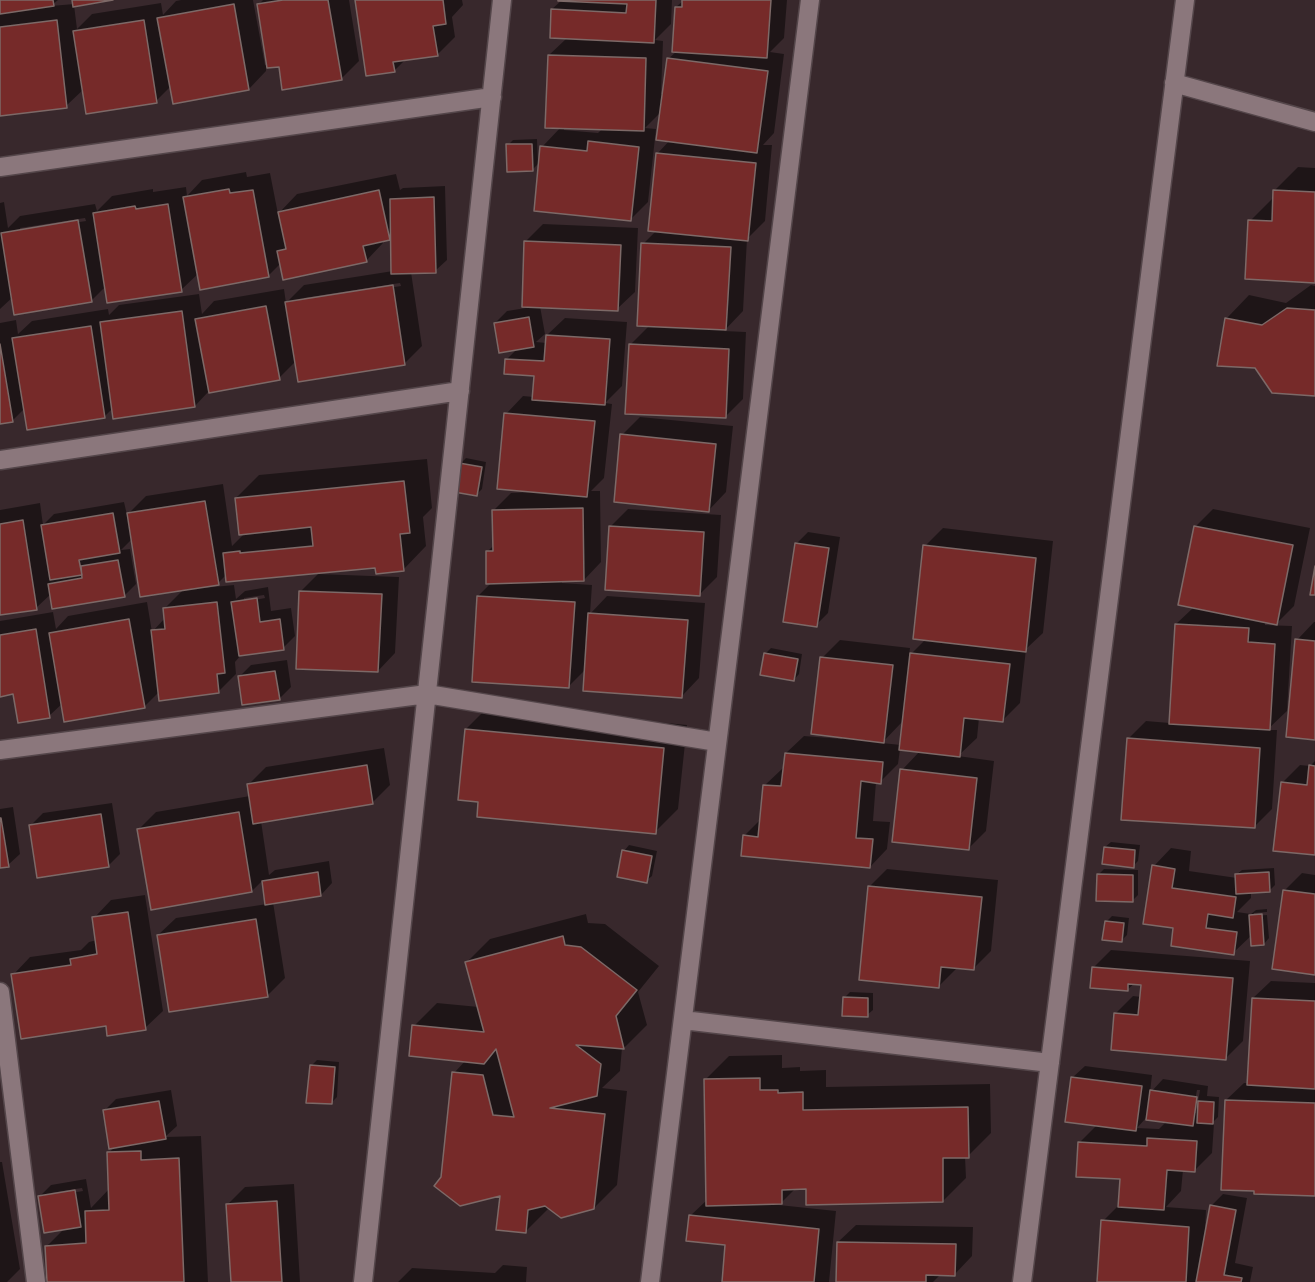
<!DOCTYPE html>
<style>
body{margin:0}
canvas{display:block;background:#38282c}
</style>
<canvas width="1315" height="1282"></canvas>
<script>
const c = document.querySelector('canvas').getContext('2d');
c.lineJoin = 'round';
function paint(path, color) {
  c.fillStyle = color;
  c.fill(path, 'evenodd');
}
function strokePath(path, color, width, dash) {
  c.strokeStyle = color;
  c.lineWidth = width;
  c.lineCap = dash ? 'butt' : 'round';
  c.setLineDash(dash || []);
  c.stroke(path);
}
paint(new Path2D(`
 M0 0H58L51 6 74 4 73 0H105L74 5 77 29 92 14 161 3 163 15 176 1 181 0H253L265 65H268L258 5 263 0H349L359 61 341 79 280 65 266 67V71L249 89 171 86 156 101 84 89 66 106 0 114Z
 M357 0H462L463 5 452 17 455 37 437 55 406 59 394 71Z
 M562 0H672L671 24 655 40 663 41 661 94H664L668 59 677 51 676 7 684 0H787L784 38 770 52 784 54 774 133 763 145H772L765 221 747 239 743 311 724 331 746 332 743 399 725 417 630 345 650 325 643 244 657 230V154L670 140 662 111 645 128 656 129 648 202 631 219 542 147 561 127 549 55 567 38 552 9ZM564 127 603 128 598 133 564 130Z
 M537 139 538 164 532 170 508 145 513 140Z
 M1298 167 1315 168V281L1250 221 1273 198 1275 190Z
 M246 172 247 177 270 173 278 214 297 194 396 174 400 190 403 188 445 186 447 260 435 271 411 272 422 346 404 364 296 361 279 378 209 391 195 406 113 408 104 417 25 408 13 420 0 422V323L16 320 18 334 32 321 108 309 109 315 119 305 199 294 202 314 214 301 284 289 286 303 304 285 393 271 392 236 389 239 383 240V243L366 261 281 263 268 276 199 273 181 290 106 286 91 301 13 297 0 309V203L4 202 8 228 20 216 95 204 97 211 112 196 153 189V192L186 187 187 196 202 180ZM85 218 86 221 20 231V228ZM400 283 401 286 304 301V298Z
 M543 224 638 228 635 292 617 309 540 306 545 334 536 342 547 343V335L565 318 627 322 622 386 605 403 612 404 604 478 591 491H600L601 562 584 580H562V583L592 585 590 614 607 596 705 603 699 678 682 696 586 669 569 686 478 596 492 582 487 552 494 545 493 511 511 493 530 492 506 414 523 396 534 397 535 375 507 359 518 348 495 323 507 311 532 307 526 241Z
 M1311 285 1315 286V394L1226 319 1249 295 1286 303Z
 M640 417 733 426 726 492 709 510 622 435Z
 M466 458 486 462 482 489 476 495 460 464Z
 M427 459 432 508 423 517 426 546 403 570 377 566 227 574 218 583 202 586 203 588 234 585 236 599 245 591 268 587 271 611 291 608 295 636 283 648 242 654 235 662 236 674 218 692 160 691 144 707 63 703 49 716 15 693 0 695V621L53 612 56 629 68 616 147 602 152 632 165 618 164 609 184 589 132 539 121 550 130 549 136 584 124 596 51 594 36 608 0 614V510L40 503 43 525 54 514 124 502 127 515 146 496 223 484 232 546 245 533 236 498 259 475ZM264 595 265 598 244 602V598Z
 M628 509 721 515 717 577 699 595 610 527Z
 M1213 509 1310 528 1294 606 1277 623 1265 621V625L1292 626 1287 711 1267 730H1277L1272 809 1254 827 1128 739 1146 721 1170 723 1176 624 1194 607 1195 527Z
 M943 528 1053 541 1043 633 1026 649 1020 703 1002 721 979 718 977 738 958 756 994 761 986 831 968 849 902 770 920 751 900 749 898 764 880 782H876L873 821 890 822 887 849 870 867 744 836 762 818 765 785 783 768H785L786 753 804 736 842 739 822 658 840 640 910 648 909 656 926 639 925 546ZM903 721 901 745 882 743Z
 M808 532 840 537 828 613 816 625 796 544Z
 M318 574 399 577 395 653 378 671 301 591Z
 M1314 622H1315V738L1297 640Z
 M771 648 802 654 799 674 794 680 765 654Z
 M287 660 291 687 279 699 239 677 251 665Z
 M489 706 687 725 678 809 655 832 480 801 466 729Z
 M384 748 390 785 372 803 261 821 269 875 275 870 329 861 332 883 321 895 273 902 285 978 267 996 158 935 176 918 267 904 263 880 252 891 139 829 156 812 250 796 248 785 266 767Z
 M1315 761V854L1282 783 1300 765 1310 766Z
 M112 803 120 854 108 866 31 825 43 813Z
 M13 807 20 854 8 865 0 867V809Z
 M1111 842 1140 845 1138 861 1133 866 1105 847Z
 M629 845 657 851 652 876 646 881 624 851Z
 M1171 848 1191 851 1189 871 1237 878 1236 875 1242 870 1274 868 1275 885 1269 891 1251 892V898L1237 912 1251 914 1256 910 1267 909V912L1254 913V916L1267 915 1269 938 1264 944 1252 935 1233 953 1175 927 1154 866Z
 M887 869 998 880 991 951 973 969 956 967V969L939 986 870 886Z
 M1104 869 1138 870V895L1132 901 1098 875Z
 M1302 873 1315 875V973L1284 891Z
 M145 895 163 1011 145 1028 107 1025 13 975 30 957 81 950 89 942 97 940 94 918 111 900Z
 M586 914 588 923 605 924 659 966 638 992 647 1025 624 1048H622L620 1071 602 1088 627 1091 617 1185 594 1208 550 1207 526 1231 501 1194 442 1177 454 1073 466 1060 414 1026 437 1003 479 1007 467 962 490 939Z
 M1112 916 1129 918 1127 935 1121 941 1106 922Z
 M1111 950 1250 961 1243 1041 1225 1059 1115 1014 1133 996 1142 997 1143 983H1135L1127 990 1094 967Z
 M1271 981 1315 983V1195L1226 1100 1244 1083H1249L1253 998Z
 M850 992 873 993V1010L867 1015 844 998Z
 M782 1055V1068L800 1067V1071L826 1070V1087L990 1084 991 1133 968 1156H965L966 1178 943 1201 807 1188H796L779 1205 836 1211 829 1282H723L727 1243 690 1216 708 1199 705 1080 729 1056Z
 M317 1060 339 1062 337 1097 331 1103 311 1066Z
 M1085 1066 1152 1075 1150 1093 1163 1079 1208 1086 1207 1096 1219 1097 1218 1117 1211 1124H1214L1212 1153 1194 1171 1183 1170 1181 1191 1166 1207 1206 1210 1205 1231H1207L1212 1205 1223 1194 1247 1198 1235 1263 1253 1267 1250 1282H1098L1103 1221 1120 1204 1122 1177 1079 1143 1097 1125 1073 1077ZM1197 1090H1200L1196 1113H1193ZM1146 1118 1167 1121 1159 1129 1137 1128Z
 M171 1090 177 1126 165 1137 201 1136 208 1282H48L47 1246 65 1228 39 1197 51 1185 86 1179 91 1208 110 1188 109 1153 115 1146 104 1111 116 1099ZM82 1188 83 1191 51 1196V1193Z
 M0 1162H2L20 1269 7 1282H0Z
 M294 1184 300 1282H232L227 1205 245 1187Z
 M856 1225 973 1227 972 1256 955 1274H941L933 1282H837L838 1242Z
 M503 1265 527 1267 526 1282H398L412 1268 495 1273Z`), '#0007');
const building = new Path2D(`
 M0 0H53L54 6 0 14Z
 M72 0H113L73 7Z
 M283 0H328L342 80 282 90 279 67 267 68 257 4Z
 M355 0H443L446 24 433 26 438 56 393 62 395 72 366 76Z
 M558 0H656L654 43 550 38 551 9 626 13 627 4 558 1Z
 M682 0H771L767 58 672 52 675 7H682Z
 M234 4 249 90 173 104 157 18Z
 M57 20 67 108 0 116V27Z
 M144 20 157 103 86 114 73 31Z
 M548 55 646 58 644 131 545 128Z
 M667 58 768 71 757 153 656 140Z
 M588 141 639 147 631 221 534 211 540 146 587 151Z
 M506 144H532L533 171 507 172Z
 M656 153 756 163 748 241 648 231Z
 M229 189 230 193 253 190 269 277 200 290 183 197Z
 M379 190 390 240 363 246 367 262 283 280 277 251 286 249 278 212Z
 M1273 190 1315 192V283L1245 279 1248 220 1272 221Z
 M434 197 436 273 391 274 390 199Z
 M168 204 182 292 107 303 93 213 135 206 136 209Z
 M78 220 92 302 14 315 1 233Z
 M524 241 621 245 618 311 522 307Z
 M641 243 731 247 726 330 637 326Z
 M393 285 405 365 298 382 285 302Z
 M266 306 280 380 209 393 195 319Z
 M1287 308 1315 310V396L1272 393 1255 368 1217 366 1225 318 1262 325Z
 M182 311 195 407 113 419 100 322Z
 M529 317 534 347 499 353 494 323Z
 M91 326 105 418 27 430 12 338Z
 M546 335 610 339 605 405 532 400 534 376 504 374 505 359 544 361Z
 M0 344 13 422 0 424Z
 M629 344 729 349 726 418 625 414Z
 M504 413 595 421 587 497 497 489Z
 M620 434 716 444 709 512 614 502Z
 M459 463 482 467 477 496 454 492Z
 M404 481 410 533 400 534 404 571 376 574 375 568 226 582 223 553 240 551V553L313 546 311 527 239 535 235 498Z
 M205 501 219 585 140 597 127 513Z
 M583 508 584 581 486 584V551H493L492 510Z
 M113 513 120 553 79 560 82 575 50 580 41 525Z
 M23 520 37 610 0 615V524Z
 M609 526 704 532 700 596 605 590Z
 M1194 526 1293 545 1277 625 1178 605Z
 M795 543 829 548 817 627 783 622Z
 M923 545 1036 558 1026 652 913 639Z
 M118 560 125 597 52 609 48 584 82 578 81 566Z
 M1315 566V595H1310Z
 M299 591 382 594 378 672 296 669Z
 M477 596 575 602 569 688 472 682Z
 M257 598 260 622 280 619 284 650 239 656 231 602Z
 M217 602 225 673 217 674 219 693 159 701 151 630 165 629 163 608Z
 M588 613 688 620 682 698 583 691Z
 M129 619 145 708 64 722 49 633Z
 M1175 624 1249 628 1248 642 1275 644 1270 730 1169 724Z
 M36 629 50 718 18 723 13 694 0 697V635Z
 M1295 639 1315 641V740L1286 737Z
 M764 653 798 659 794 681 760 675Z
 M910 653 1010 664 1003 722 964 718 960 757 899 750Z
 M820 657 893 665 884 743 811 734Z
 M275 671 280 700 242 705 238 676Z
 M465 729 664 748 656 834 477 817 478 802 458 800Z
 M1127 738 1260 748 1255 828 1121 820Z
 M785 753 883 762 881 784 861 781 856 838 873 839 870 868 741 856 743 835 758 837 763 785 781 786Z
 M367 765 373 804 253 824 247 784Z
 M1309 765 1315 766V855L1273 851 1281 782 1307 785Z
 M900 769 977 778 969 850 892 842Z
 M239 812 252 892 151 910 137 829Z
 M101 814 109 867 37 878 29 825Z
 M0 818H1L9 867 0 868Z
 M1104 847 1135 850 1134 868 1102 864Z
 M622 850 652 856 647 883 617 877Z
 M1152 865 1175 869 1172 888 1236 897 1233 918 1208 914 1206 928 1237 932 1234 955 1171 946 1173 928 1143 924Z
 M318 872 321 896 265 905 262 881Z
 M1269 872 1270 892 1236 894 1235 874Z
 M1097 874 1133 875V902L1096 901Z
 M868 886 982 897 974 970 941 967 939 988 859 980Z
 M1283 890 1315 894V975L1272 969Z
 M128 912 146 1030 107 1036 106 1026 21 1039 11 974 71 965 70 959 97 954 92 917Z
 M1262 914 1264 945 1251 946 1249 915Z
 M256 919 268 997 169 1012 157 935Z
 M1105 921 1124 923 1122 942 1102 940Z
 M563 936 565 945 581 947 637 990 616 1016 624 1049 576 1045 601 1064 597 1096 550 1108 605 1114 594 1209 561 1218 545 1206 528 1210 526 1233 496 1230 500 1196 460 1206 434 1186 441 1177 452 1072 483 1075 493 1115 514 1117 496 1049 484 1064 409 1056 412 1025 484 1032 465 962Z
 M1092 967 1233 978 1226 1060 1111 1050 1114 1013 1138 1015 1141 985 1128 984V991L1090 988Z
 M843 997 868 998V1017L842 1016Z
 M1252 998 1315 1001V1089L1247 1085Z
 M310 1065 335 1067 332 1104 306 1103Z
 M1071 1077 1142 1086 1136 1131 1065 1122Z
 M760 1078V1090H778V1093L803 1092V1110L968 1107 969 1158H943V1202L806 1205V1189L782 1190V1204L706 1206 704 1079Z
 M1150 1090 1197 1097 1193 1126 1146 1120Z
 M1225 1100 1315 1103V1196L1254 1194V1191L1221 1190Z
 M159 1101 166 1139 109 1149 103 1110Z
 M1198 1101 1214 1102 1213 1124 1197 1123Z
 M1147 1138 1197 1141 1195 1172 1167 1170 1164 1210 1118 1207 1120 1179 1076 1177 1078 1142 1147 1146Z
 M141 1151V1160L179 1158 184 1282H47L45 1246 86 1243 85 1211 109 1210 107 1152Z
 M75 1190 81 1227 44 1233 38 1196Z
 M277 1201 282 1282H231L226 1204Z
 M1210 1205 1236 1210 1224 1275 1242 1278 1241 1282H1196Z
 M689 1215 819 1229 814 1282H722L725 1245 686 1241Z
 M1101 1220 1189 1227 1186 1282H1097Z
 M837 1242 956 1244 955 1276 926 1275V1282H836Z`);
paint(building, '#762a29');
strokePath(building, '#7d6967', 1.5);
const minor = new Path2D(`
 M1174 83 1315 122
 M0 167 492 97
 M0 460 460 391
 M0 750 427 694 717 742
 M0 992 36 1282
 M683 1020 1050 1063
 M363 1282 502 0
 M650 1282 810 0
 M1022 1282 1185 0`);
strokePath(minor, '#54464a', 21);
strokePath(minor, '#8b777c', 18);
</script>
